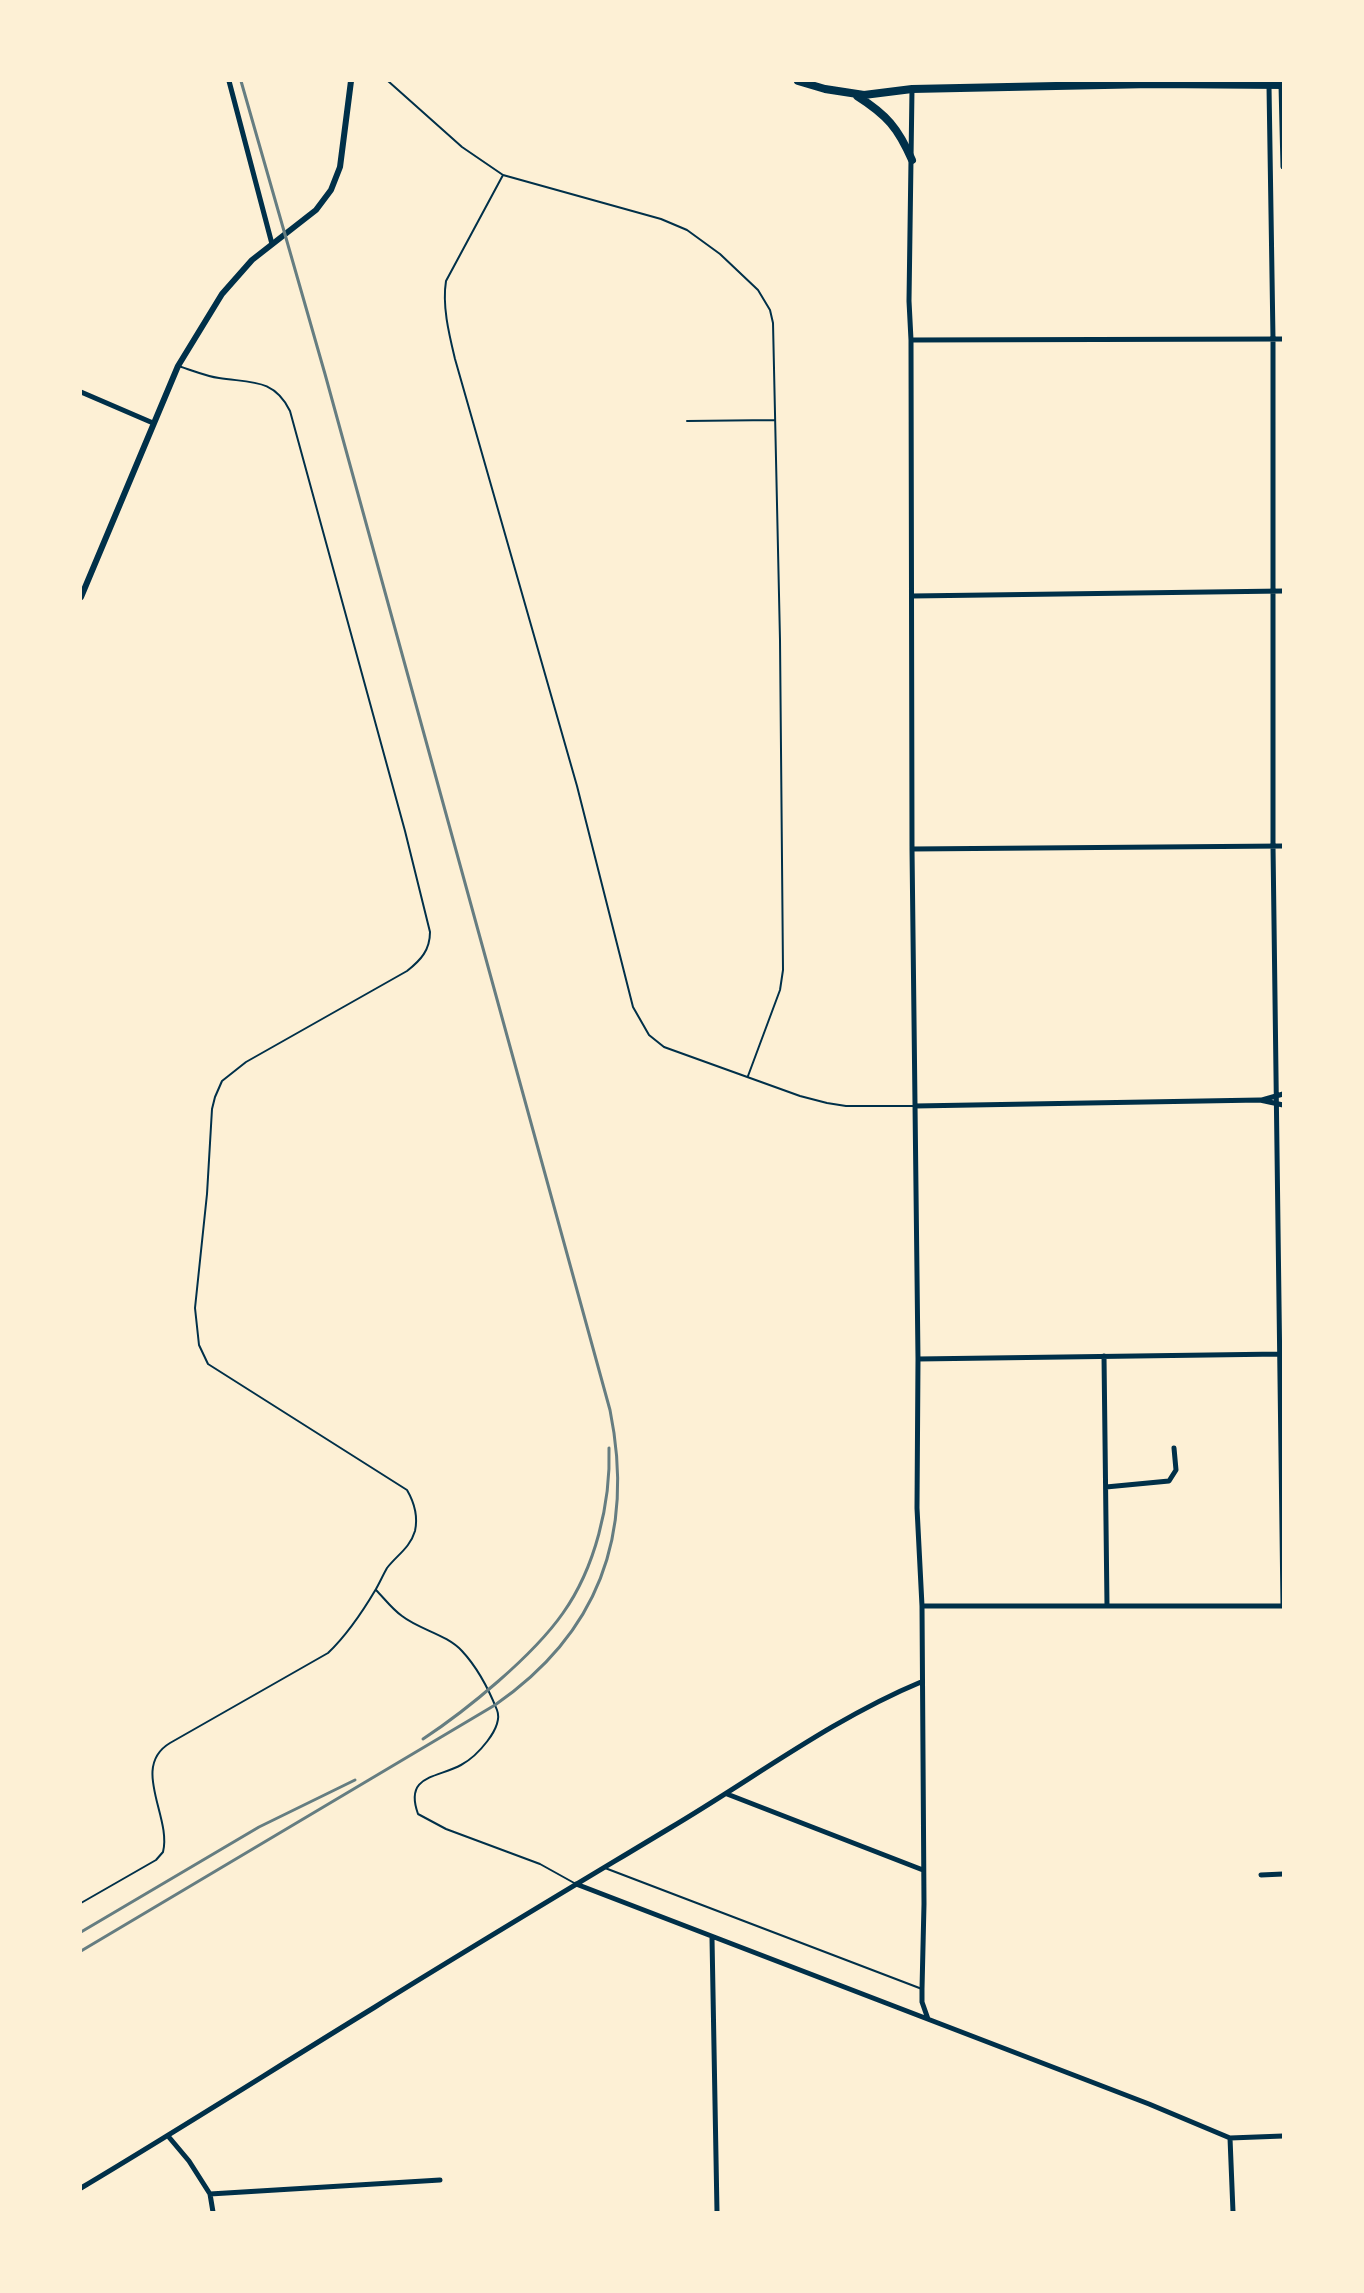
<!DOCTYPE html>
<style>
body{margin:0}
#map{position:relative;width:1364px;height:2293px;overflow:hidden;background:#fdf0d5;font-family:Inter,sans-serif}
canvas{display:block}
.frame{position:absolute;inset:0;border:82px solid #fdf0d5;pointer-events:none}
</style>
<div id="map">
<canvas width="1364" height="2293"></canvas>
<div class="frame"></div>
</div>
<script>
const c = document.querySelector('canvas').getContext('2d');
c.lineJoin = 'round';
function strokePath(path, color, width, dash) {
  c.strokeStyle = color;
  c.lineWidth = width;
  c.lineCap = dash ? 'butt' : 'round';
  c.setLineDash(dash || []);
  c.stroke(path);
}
strokePath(new Path2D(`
 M388 81 462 147 503 175 661 219 687 230 720 254 758 290 770 310 773 323 780 640 783 970 780 990 748 1076
 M503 175 446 281C442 306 449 334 455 359L577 786 633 1007 649 1035 664 1047 800 1096 827 1103 846 1106H913
 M687 421 775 420
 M376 1590C384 1598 392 1609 402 1616 420 1630 446 1634 462 1651 476 1666 489 1690 497 1710 504 1728 476 1757 461 1765 437 1778 404 1775 418 1814L446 1829 540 1864 576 1884
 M605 1868 922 1989
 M81 1903 156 1860 163 1852C172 1817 130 1767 170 1743L328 1653C347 1635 363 1611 376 1589 380 1582 383 1575 387 1568 397 1555 410 1548 415 1531 418 1517 414 1502 407 1490L208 1364 199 1345 195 1308 207 1194 212 1109 215 1097 222 1081 246 1062 407 971C421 960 430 950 430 932L405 831 290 411C274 378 250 383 219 378 205 376 192 370 178 366`), '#003049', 2);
strokePath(new Path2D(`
 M229 81 272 244
 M1281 85 1283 167
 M1269 86 1273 339V846L1283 1606
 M912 89 909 301 911 340 912 849 918 1359 917 1508 922 1606 924 1904 922 1989V2002L928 2019
 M911 340 1283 339
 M81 392 153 423
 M912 596 1283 591
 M912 849 1283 846
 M1262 1100 1283 1094
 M915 1106 1260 1100 1283 1105
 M1104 1356 1107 1606
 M918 1359 1281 1354
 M1106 1487 1169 1481 1176 1470 1174 1448
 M922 1606H1283
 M727 1794 923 1870
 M1261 1875 1283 1874
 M576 1884 1149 2104 1230 2138 1283 2136
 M712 1938 717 2212
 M168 2136 189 2161 210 2194 213 2212
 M1230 2138 1233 2212
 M81 2188C180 2129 277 2067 375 2007 473 1946 572 1887 670 1828 753 1779 832 1719 921 1682
 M210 2194 440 2180`), '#003049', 5);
strokePath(new Path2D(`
 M81 597 178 366 222 294 252 260 316 210 331 190 340 167 351 81`), '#003049', 6);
strokePath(new Path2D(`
 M798 81 825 89 864 95 912 89 1152 84 1283 85
 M857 96C887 115 898 128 912 160`), '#003049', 8);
strokePath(new Path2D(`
 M423 1739C467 1710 533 1656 563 1613 595 1568 611 1503 609 1448
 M81 1932 259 1827 355 1780
 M81 1951 495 1705C599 1633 635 1533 610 1410L325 374 241 81`), '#657d81', 3);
</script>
